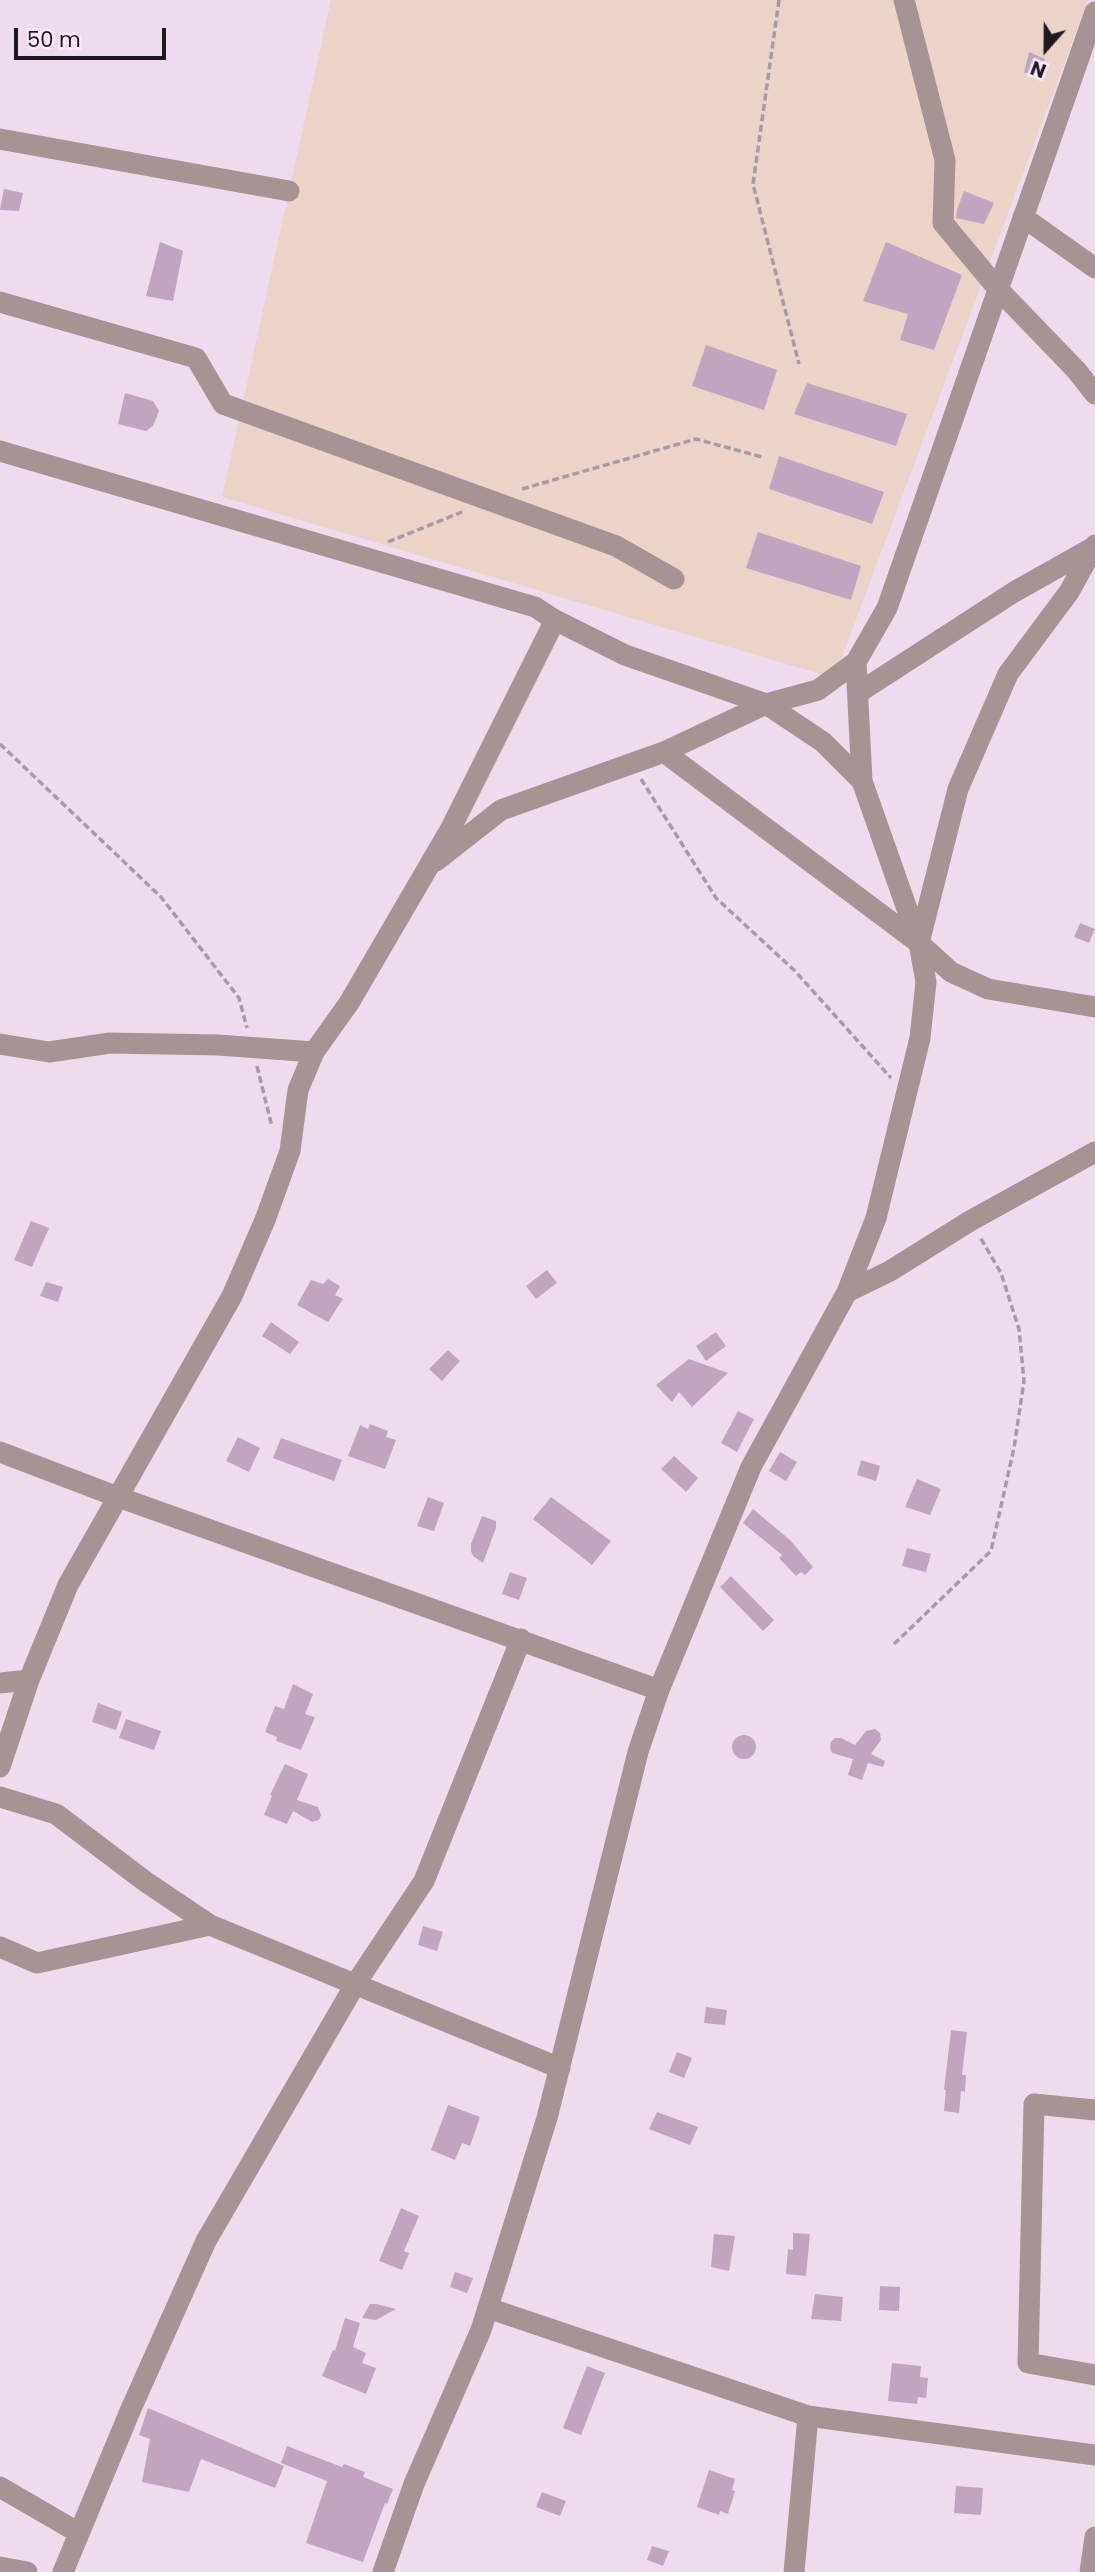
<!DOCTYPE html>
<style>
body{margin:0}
#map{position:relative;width:1095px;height:2572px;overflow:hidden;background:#efdbee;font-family:Poppins,sans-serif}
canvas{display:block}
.north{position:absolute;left:1011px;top:14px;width:70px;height:70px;-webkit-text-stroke:5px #fde9fc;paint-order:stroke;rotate:201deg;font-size:19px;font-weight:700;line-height:28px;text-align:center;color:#1f181f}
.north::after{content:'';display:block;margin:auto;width:24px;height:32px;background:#1f181f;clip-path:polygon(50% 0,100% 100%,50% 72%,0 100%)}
.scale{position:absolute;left:14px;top:28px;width:152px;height:32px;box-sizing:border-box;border:4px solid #1f181f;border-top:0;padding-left:9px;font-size:21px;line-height:24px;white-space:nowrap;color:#1f181f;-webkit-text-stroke:5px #fde9fc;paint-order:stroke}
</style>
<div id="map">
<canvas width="1095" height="2572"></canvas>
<div class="north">N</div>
<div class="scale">50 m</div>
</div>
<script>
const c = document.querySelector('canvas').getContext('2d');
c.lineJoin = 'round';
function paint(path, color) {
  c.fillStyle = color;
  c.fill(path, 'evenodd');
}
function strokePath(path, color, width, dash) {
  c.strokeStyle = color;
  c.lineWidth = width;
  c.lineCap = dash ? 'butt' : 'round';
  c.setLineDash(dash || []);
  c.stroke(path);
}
paint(new Path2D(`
 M331 0H1088L834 678 222 497Z`), '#ebd3c8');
paint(new Path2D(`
 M1029 52 1045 59 1042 73H1024Z
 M4 189 23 193 19 211 0 210Z
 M964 191 994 203 984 224 956 218 957 210Z
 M160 242 183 251 173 301 146 296Z
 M886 242 962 275 934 350 900 340 908 314 863 301Z
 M706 345 777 370 764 410 692 386Z
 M807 383 907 414 896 446 794 414Z
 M125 393 153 401 159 411 153 426 146 431 118 424Z
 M779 456 884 492 872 524 769 489Z
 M758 532 861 566 851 600 746 568Z
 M1080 923 1095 929 1089 943 1074 937Z
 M31 1221 49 1228 32 1267 14 1260Z
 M547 1270 557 1283 536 1299 526 1286Z
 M328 1279 340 1286 335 1295 343 1299 328 1322 297 1305 311 1280 323 1284Z
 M46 1282 63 1287 58 1302 40 1296Z
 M271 1322 299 1342 290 1354 262 1336Z
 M716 1332 726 1346 706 1361 696 1346Z
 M448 1350 460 1361 442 1381 429 1369Z
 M689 1359 728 1373 692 1407 679 1392 672 1402 656 1385Z
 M738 1411 754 1419 737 1452 721 1443Z
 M370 1424 388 1431 386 1437 396 1440 385 1469 348 1456 360 1425 368 1429Z
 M238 1437 260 1448 249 1472 226 1461Z
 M281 1438 342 1460 334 1481 273 1458Z
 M780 1452 797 1462 786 1481 769 1471Z
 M674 1456 698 1478 686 1492 661 1469Z
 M861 1460 880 1466 876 1481 857 1475Z
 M917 1479 941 1489 930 1515 905 1507Z
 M428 1497 444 1503 434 1531 417 1526Z
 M551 1497 611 1541 592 1565 533 1519Z
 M753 1509 790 1540 813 1567 805 1575 801 1572 796 1576 779 1558 782 1555 743 1523Z
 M482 1516 496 1521V1528L483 1563 473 1556 471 1551V1544Z
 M907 1548 931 1554 926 1572 902 1566Z
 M510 1572 527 1578 519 1600 502 1594Z
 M731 1576 774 1620 763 1631 720 1587Z
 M293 1684 313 1694 305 1714 315 1717 301 1750 276 1741 277 1737 265 1732 275 1706 284 1709Z
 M98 1703 122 1712 116 1730 92 1722Z
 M126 1719 161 1731 154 1750 119 1738Z
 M875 1729 880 1733 881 1740 871 1754 885 1761 883 1767 868 1763 862 1780 848 1775 853 1759 832 1753 830 1748 831 1742 835 1738H841L855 1745 866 1731Z
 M732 1747a12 12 0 1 1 24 0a12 12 0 1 1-24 0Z
 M285 1764 308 1774 297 1800 318 1807 321 1815 319 1820 312 1822 293 1811 287 1824 264 1815 272 1796 270 1795Z
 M423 1926 443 1932 437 1951 418 1945Z
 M706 2007 727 2010 725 2025 704 2023Z
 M951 2030 967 2032 962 2075H966L965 2092 961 2091 959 2113 944 2111 946 2090H944Z
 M677 2052 692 2058 684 2078 669 2072Z
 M448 2105 480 2117 470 2146 462 2143 455 2160 431 2150Z
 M657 2112 698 2127 690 2145 649 2129Z
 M401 2208 419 2216 404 2251 409 2253 402 2270 379 2261Z
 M793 2233 810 2234 806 2276 786 2274 788 2249 793 2250Z
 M714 2234 735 2236 729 2271 711 2267Z
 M455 2272 473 2278 467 2293 450 2287Z
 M880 2286 900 2287 899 2311 879 2310Z
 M815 2294 843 2297 841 2321 811 2319Z
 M370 2304H376L396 2309 376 2320 362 2318Z
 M345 2318 360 2323 353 2347 366 2353 362 2363 376 2368 366 2394 322 2376 333 2350 335 2351Z
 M892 2363 921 2366 920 2377 928 2378 926 2398 918 2397 917 2404 888 2401Z
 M587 2366 605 2373 581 2435 563 2428Z
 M148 2408 284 2466 275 2488 201 2459 189 2492 142 2482 150 2439 139 2435Z
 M287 2446 342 2467 344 2464 365 2472 363 2477 393 2489 387 2504 385 2503 363 2562 306 2543 327 2481 281 2463Z
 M709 2470 735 2479 732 2490 735 2491 728 2514 720 2511 719 2515 697 2507Z
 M956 2486 983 2488 981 2515 954 2513Z
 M542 2492 566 2501 560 2516 536 2507Z
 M652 2546 669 2551 663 2566 647 2560Z`), '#c1a5c0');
strokePath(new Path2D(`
 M779 0 753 184 799 364
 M522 489 696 439 762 457
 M388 542 462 512
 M0 744 161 897 239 998 247 1028
 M641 779 716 898 795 971 891 1078
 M257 1066 272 1127
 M894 1644 991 1551 1014 1448 1024 1381 1019 1329 1001 1273 980 1237`), '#a999a8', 3.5, [7, 3.5]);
strokePath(new Path2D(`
 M904 0 945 160 943 223 998 289 1077 371 1095 394
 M0 139 289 191
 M1023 217 1095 268
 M0 302 196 358 223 404 616 546 674 579
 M0 451 535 607 555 620 625 655 766 704 818 690 856 662 887 608 1095 12
 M858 693 1014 592 1094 547
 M664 752 919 943 951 972 988 989 1095 1007
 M436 861 501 810 664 752 766 704 823 742 862 781
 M919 943 958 789 1008 674 1069 592 1095 545
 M0 1044 49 1052 110 1043 218 1045 314 1052
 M847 1292 890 1271 970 1221 1095 1152
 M0 1452 118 1497 659 1690
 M0 1683 29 1680
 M0 1767 29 1680 68 1585 232 1296 265 1220 290 1151 298 1090 314 1052 349 1003 451 828 555 620
 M0 1797 56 1814 146 1882 210 1925
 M0 1947 37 1963 210 1925 560 2068
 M1095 2110 1034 2104 1028 2363 1095 2375
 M488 2308 808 2416 1095 2455
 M0 2487 79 2533
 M0 2567 27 2572
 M63 2572 130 2411 206 2241 356 1983 424 1881 521 1639
 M383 2572 414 2484 481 2330 547 2118 638 1752 659 1690 751 1467 847 1292 876 1218 920 1038 926 982 919 943 862 781 856 662
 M794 2572 808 2416
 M1090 2572 1095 2537`), '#a69394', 21);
</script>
